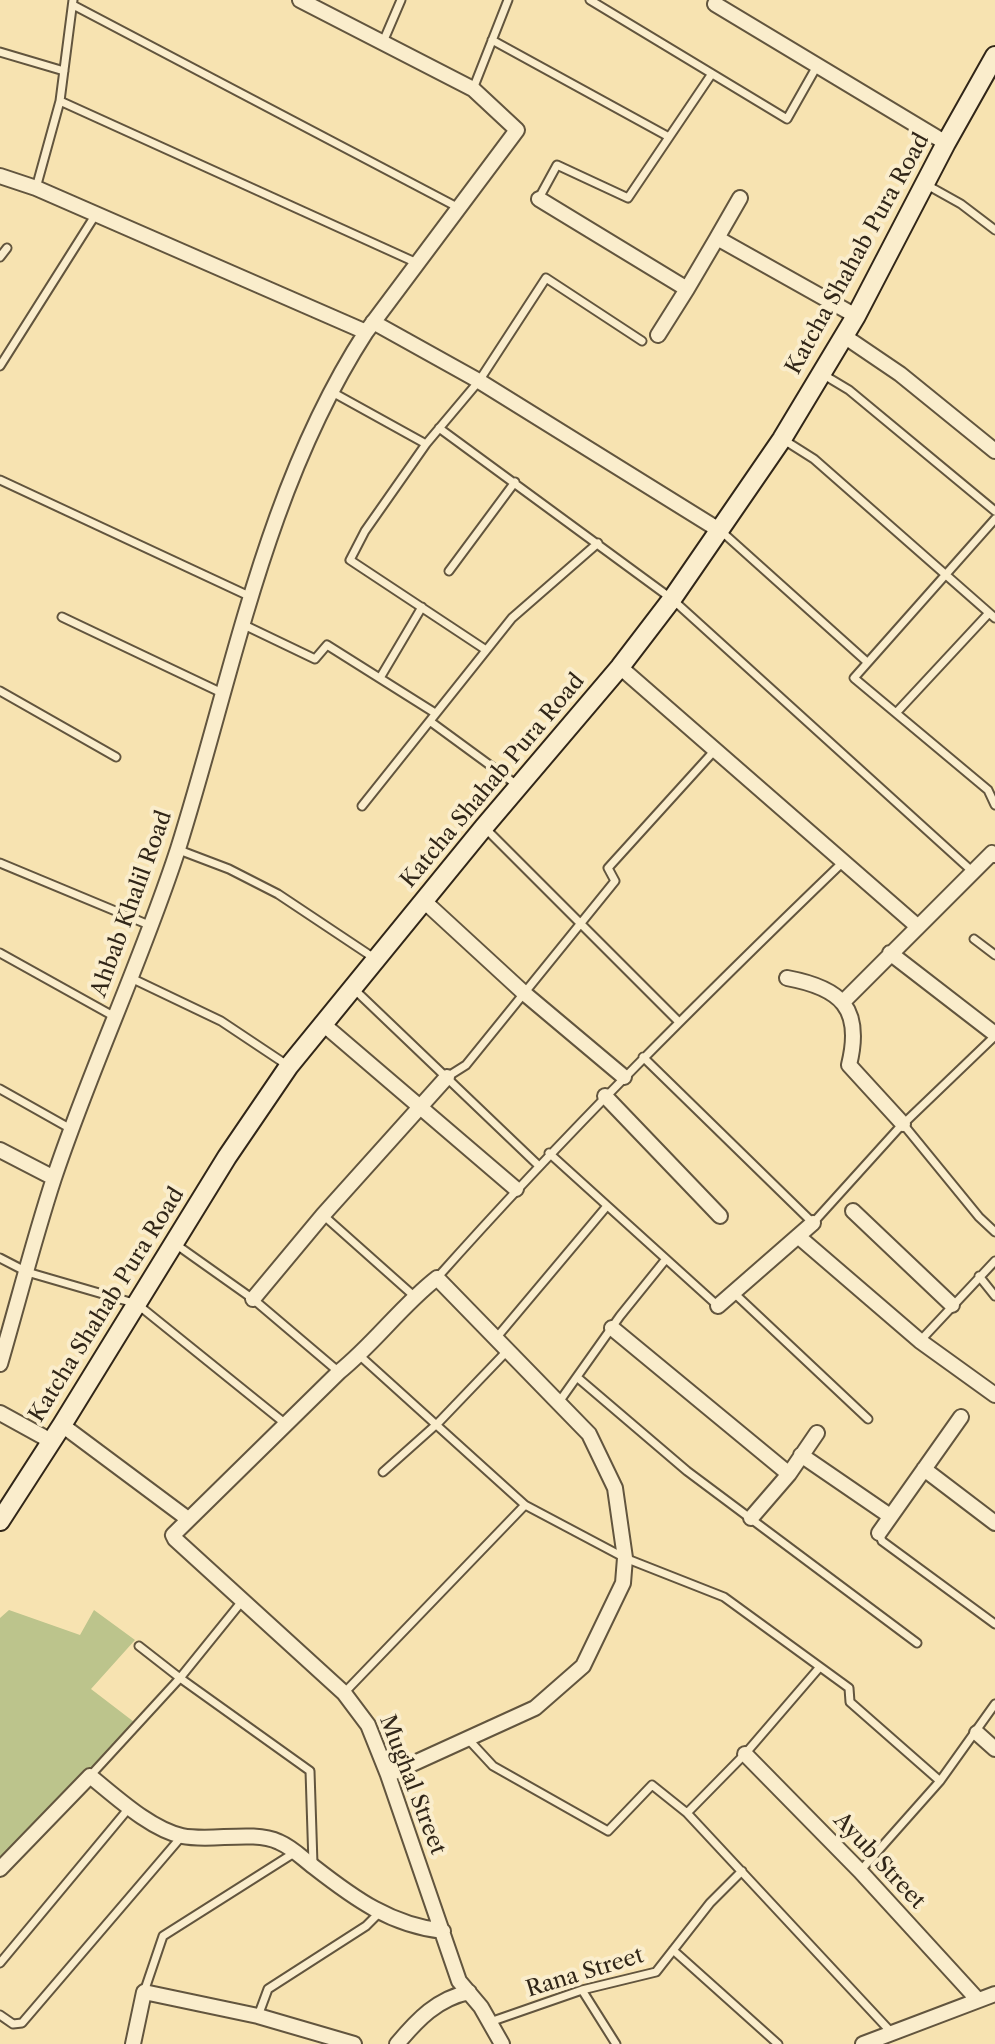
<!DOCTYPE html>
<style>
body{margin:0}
canvas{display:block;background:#f7e3b1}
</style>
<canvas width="995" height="2044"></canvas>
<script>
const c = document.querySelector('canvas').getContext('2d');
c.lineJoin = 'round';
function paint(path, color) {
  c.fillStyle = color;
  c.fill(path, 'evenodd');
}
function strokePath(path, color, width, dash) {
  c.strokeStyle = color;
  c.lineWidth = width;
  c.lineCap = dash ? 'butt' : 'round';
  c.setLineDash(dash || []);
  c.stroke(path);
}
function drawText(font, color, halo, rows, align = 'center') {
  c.font = font + ' "Libre Caslon Text",serif';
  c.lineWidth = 8;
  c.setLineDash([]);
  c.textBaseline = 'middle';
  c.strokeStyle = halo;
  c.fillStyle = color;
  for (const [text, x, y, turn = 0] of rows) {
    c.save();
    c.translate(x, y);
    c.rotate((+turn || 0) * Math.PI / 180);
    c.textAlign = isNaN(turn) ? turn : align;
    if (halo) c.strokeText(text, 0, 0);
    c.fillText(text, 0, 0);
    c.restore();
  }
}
paint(new Path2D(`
 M9 1610 80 1635 94 1610 135 1640 91 1689 138 1725 0 1869V1618Z`), '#bcc48c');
const lane = new Path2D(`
 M590 0 787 119 817 66
 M73 5 459 208
 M492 40 669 137
 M383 42 401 0
 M0 52 64 71
 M473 89 508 0
 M60 101 417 263
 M927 185 961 204 995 230
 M36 188 60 101 73 0
 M539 198 557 165 628 198 711 75
 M0 257 7 248
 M0 366 96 214
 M824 375 849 390 995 511
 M332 392 426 444 479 381 546 278 642 341
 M439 428 672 599 973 872
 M784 440 814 459 995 618
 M426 444 365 531 350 560 486 650
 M0 480 249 596
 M995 519 854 678 988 790 995 805
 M721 531 867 662
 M449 571 515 482
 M62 617 222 693
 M242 624 315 659 327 645 435 713
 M380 678 422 607
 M0 691 116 757
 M896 713 989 613
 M431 722 517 785
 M362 806 512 618 598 543
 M486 829 678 1021
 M179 850 229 869 278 894 374 958
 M0 863 149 925
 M974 939 995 955
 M0 953 115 1017
 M131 978 221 1021 287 1065
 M355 990 538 1165
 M643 1057 813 1223 898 1129 995 1036
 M447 1077 466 1065 615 881 608 868 715 750
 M0 1089 71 1129
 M903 1124 979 1217 995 1232
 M549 1153 718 1306
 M323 1215 414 1296
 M174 1243 253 1299 339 1372
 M0 1258 27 1272 137 1304 287 1425
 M979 1276 995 1296
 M437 1278C566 1133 703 997 843 862
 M734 1293 868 1419
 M497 1337 607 1206
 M920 1341 995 1261
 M359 1355 525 1505 625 1558 724 1597 849 1688 850 1702 940 1781
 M578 1378 687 1471 917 1643
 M559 1402 620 1316 666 1259
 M383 1472 438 1423 507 1351
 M879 1533 882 1541 995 1624
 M139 1646 180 1678 310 1771 313 1864
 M344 1693 525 1505
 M468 1739 493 1766 608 1831 652 1785 687 1813 891 2032
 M90 1776 180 1678 243 1600
 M687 1813 745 1754 819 1668
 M861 1870 940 1781 995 1704
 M673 1950 778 2044
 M0 1963 129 1808
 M582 1990 616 2044
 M144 1992 163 1936 294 1853
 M0 2015 13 2024 22 2023 182 1836
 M258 2016 268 1989 366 1926 379 1913
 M490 2022 582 1990 656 1972 710 1903 742 1871`);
const street = new Path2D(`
 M715 4 946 143
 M0 176 36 188 366 332
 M539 199 687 289 717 238 856 316
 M717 238 740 198
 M373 322 479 381 719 530
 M658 335 687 289
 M844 336 900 374 995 451
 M620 667 917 926
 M424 901 524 993 624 1077
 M890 953 995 1034
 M787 978C841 988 863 1008 849 1065L903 1124
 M844 1001 992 853 995 855
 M323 1024 516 1189
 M605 1096 720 1216
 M0 1150 54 1178
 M853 1211 952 1305
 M799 1237 920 1341 995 1395
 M253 1299 323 1215 447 1077
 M718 1306 813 1223
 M612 1328 789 1474
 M0 1364C18 1302 34 1239 54 1178 91 1067 142 960 178 849 233 675 265 488 366 332L517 130 473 89 300 0
 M0 1413 51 1441
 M62 1425 188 1519
 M801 1455 890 1516
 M924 1469 995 1523
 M751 1518 789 1474 817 1433
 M879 1533 961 1417
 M977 1733 995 1749
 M745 1754 860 1871 978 2000
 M388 1775 535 1708 583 1666 623 1583 625 1558 615 1488 589 1434 437 1278C401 1306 375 1343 339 1372L173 1535 175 1539 344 1693 368 1725 388 1775 459 1981 481 2007 502 2044
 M0 1869 90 1776C115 1796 150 1829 182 1836 211 1842 253 1830 279 1842 293 1848 302 1858 314 1867 355 1899 391 1925 443 1931
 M133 2044 144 1992 258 2016 354 2044
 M397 2044C418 2019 437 1999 469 1992
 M863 2044 995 1994`);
const secondary = new Path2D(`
 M0 1521 62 1425 227 1157 289 1066 484 827 620 667 672 599 782 439 856 316 946 143 995 56`);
strokePath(lane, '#62553e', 11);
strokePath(street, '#62553e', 18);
strokePath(secondary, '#312618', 22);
strokePath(lane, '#faedcc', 7);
strokePath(street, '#faedcc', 14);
strokePath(secondary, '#faedcc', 18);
drawText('22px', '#312618', '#faedcc', [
 ["Katcha Shahab Pura Road",858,254,-61],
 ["Katcha Shahab Pura Road",493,781,-50],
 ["Ahbab Khalil Road",132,904,-70],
 ["Katcha Shahab Pura Road",107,1305,-58],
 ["Mughal Street",412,1785,69],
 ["Ayub Street",879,1861,47],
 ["Rana Street",585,1973,-17]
]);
</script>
